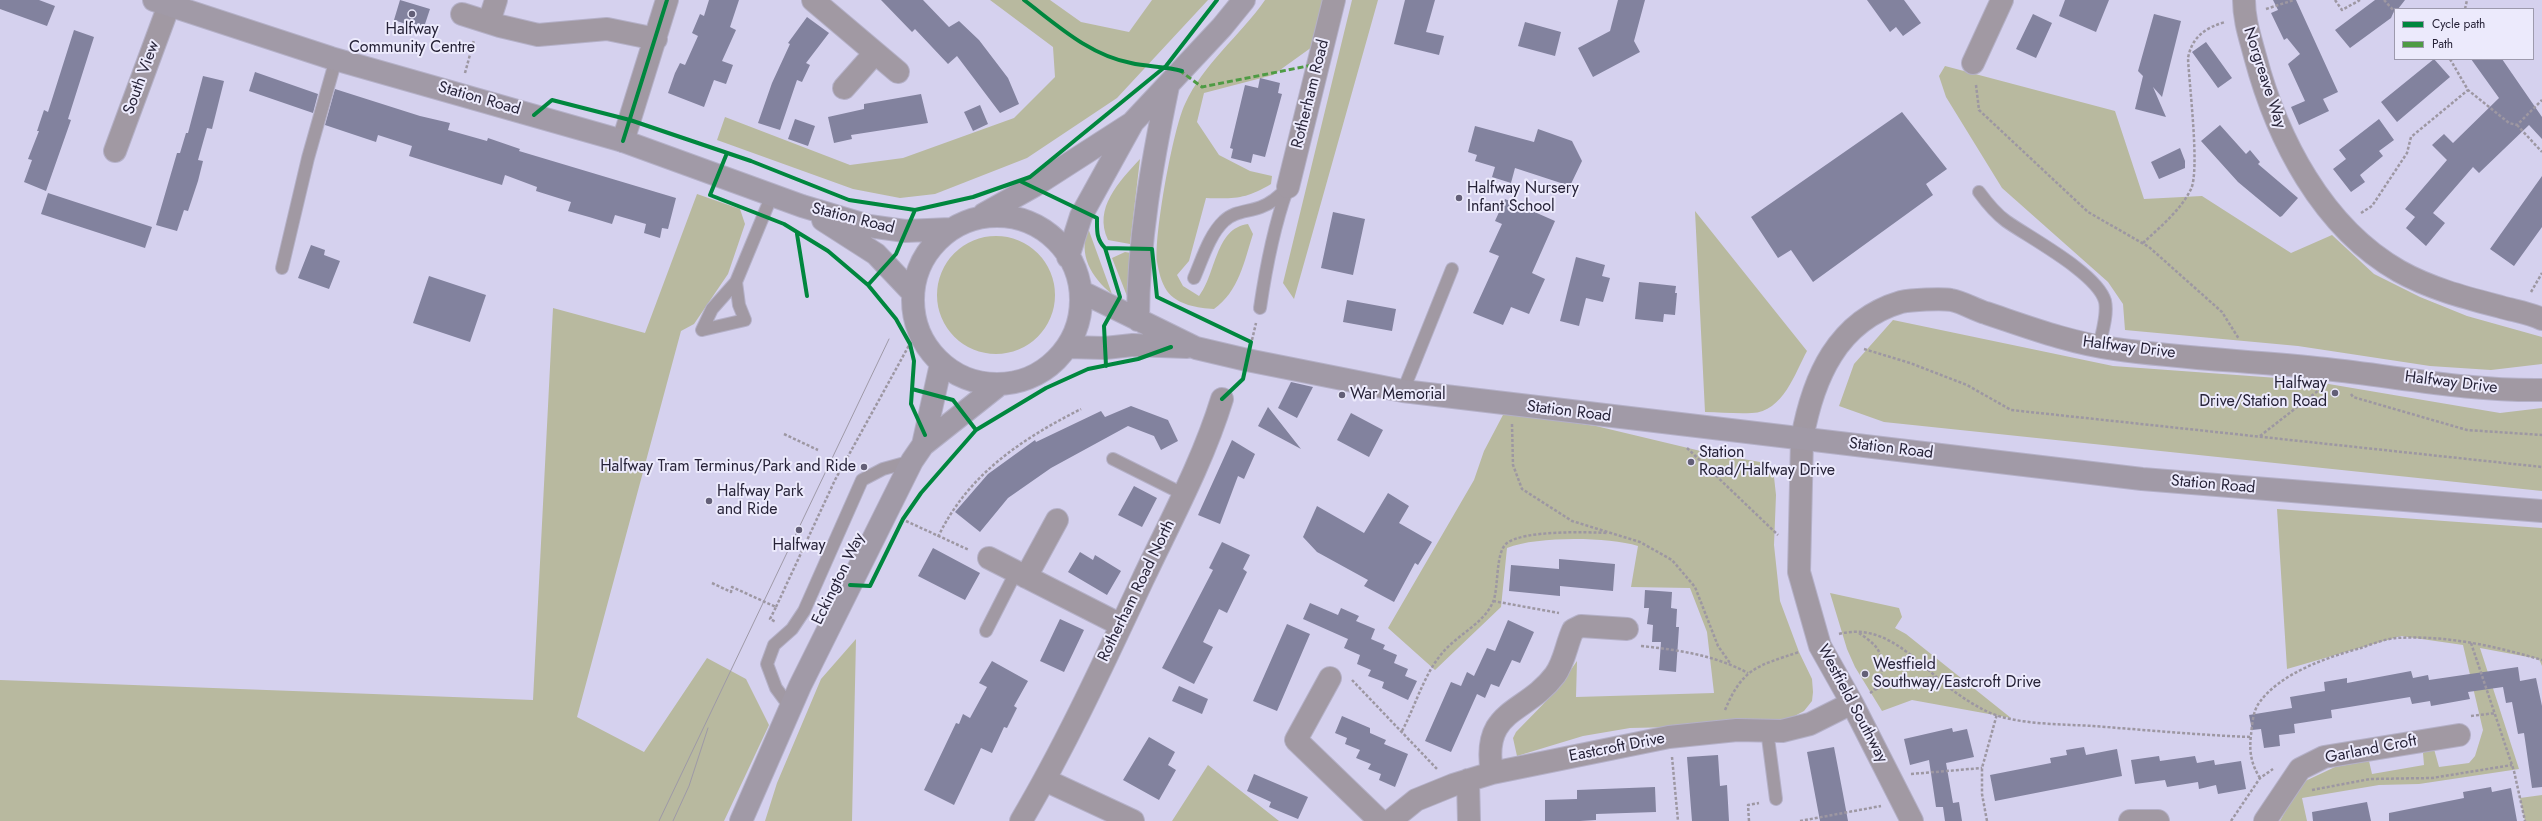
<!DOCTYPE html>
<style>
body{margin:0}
#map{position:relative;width:2542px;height:821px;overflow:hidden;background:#d5d1ee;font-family:Jost,sans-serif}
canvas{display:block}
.legend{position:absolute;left:2394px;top:8px;width:140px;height:52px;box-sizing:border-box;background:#eceafc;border:1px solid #9d9aad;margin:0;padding:5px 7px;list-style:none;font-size:12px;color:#262237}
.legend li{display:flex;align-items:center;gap:8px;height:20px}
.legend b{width:20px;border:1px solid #9d9aad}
</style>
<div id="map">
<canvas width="2542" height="821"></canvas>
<ul class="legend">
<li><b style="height:5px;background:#00873e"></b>Cycle path</li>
<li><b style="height:5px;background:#4e9b44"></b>Path</li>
</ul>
</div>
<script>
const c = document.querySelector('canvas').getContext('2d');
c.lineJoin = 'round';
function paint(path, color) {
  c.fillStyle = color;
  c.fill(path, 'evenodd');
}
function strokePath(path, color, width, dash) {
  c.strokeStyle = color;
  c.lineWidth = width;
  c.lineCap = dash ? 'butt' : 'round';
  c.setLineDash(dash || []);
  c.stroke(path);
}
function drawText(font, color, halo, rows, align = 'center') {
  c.font = font + ' Jost,sans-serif';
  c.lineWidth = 4;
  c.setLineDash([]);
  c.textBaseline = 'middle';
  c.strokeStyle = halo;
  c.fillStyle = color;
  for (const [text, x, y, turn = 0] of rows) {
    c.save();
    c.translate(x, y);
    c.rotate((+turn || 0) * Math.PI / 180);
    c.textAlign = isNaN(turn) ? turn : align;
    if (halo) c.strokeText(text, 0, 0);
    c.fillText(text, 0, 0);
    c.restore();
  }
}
paint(new Path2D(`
 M990 0H1050L1081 22 1129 32 1152 0H1208L1117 98 1027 158 935 194 900 198 853 189 717 140 725 117 850 165 903 158 1014 118 1055 77 1053 47Z
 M1265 0H1324L1312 47 1273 75 1204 93 1197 122 1219 155 1250 171 1272 176 1271 184C1246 199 1235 199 1206 198L1189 261 1177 275 1183 286 1199 296C1216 275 1215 228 1248 224L1253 234C1244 262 1239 291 1214 309 1198 308 1177 305 1167 291 1161 282 1159 272 1157 262 1154 235 1173 129 1185 104 1203 64 1240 36 1265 0Z
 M1352 0H1378L1294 299 1283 283Z
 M1945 66 2115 111 2144 199 2202 196 2291 253 2332 235 2374 274 2420 297 2467 316 2542 337V364L2491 370 2430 366 2298 346 2125 330 2123 304 2108 282 2002 188 1946 97 1939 76Z
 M1140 159 1130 244 1108 240C1093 208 1119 182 1140 159Z
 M697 194 740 209 745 224 728 274 694 324 681 331 577 717 644 752 707 658 746 679 769 725 724 821H0V680L533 700 553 308 645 333Z
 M1695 211 1807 351C1795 373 1783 412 1752 413 1736 414 1720 412 1705 412Z
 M1088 228 1112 294C1091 277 1078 255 1088 228Z
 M937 295a59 59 0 1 1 118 0a59 59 0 1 1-118 0Z
 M1125 252 1131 253V296H1127L1112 258Z
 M1893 320 2113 366 2305 380 2500 413 2542 408V491L1884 422 1839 406 1854 364Z
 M1504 413 1596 426 1709 453 1760 462 1774 477 1776 495 1774 545 1780 601 1799 652 1812 679 1813 692 1812 701 1804 711 1787 720 1718 726 1630 728 1583 736 1517 756 1513 738 1516 732 1557 690 1577 661 1576 697 1714 693 1707 632 1690 588 1631 587 1638 546C1607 537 1538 536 1507 548L1501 607 1435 670 1388 628 1474 480 1484 451Z
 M2277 509 2542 528V666L2539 659 2480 648 2519 769 2419 784 2379 785 2302 798 2307 821H2280L2301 783 2335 767 2369 761 2372 774 2424 765 2423 753 2428 748 2434 749 2439 767 2469 763 2475 756 2483 730 2463 645 2401 636 2287 669Z
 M1830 593 1899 608 1902 617 1895 628 1906 634 2011 718 1912 700 1882 711 1855 667 1847 649Z
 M856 639 852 821H765L777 783 821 679Z
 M1208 765 1279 821H1172Z
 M2542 795V821H2525L2520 798Z`), '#b8b99f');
paint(new Path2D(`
 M0 0H39L55 6 47 26 0 9Z
 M400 0 430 9 423 30 394 20Z
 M709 0H739L730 27 736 30 722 61 733 65 726 84 714 80 704 107 668 93 675 73 680 63 685 65 698 36 692 33 700 14 704 16Z
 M881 0H923L949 27 959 21 979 40 1008 78 1019 104 1000 113 957 56 948 64 915 29 912 32Z
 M1405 0H1435L1426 32 1444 36 1439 55 1394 44Z
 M1618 0H1645L1634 41 1640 52 1593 77 1578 48 1610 31Z
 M1867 0H1904L1921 23 1903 36 1896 27 1890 32Z
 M2065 0H2109L2096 32 2059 16Z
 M2273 0H2296L2338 92 2323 99 2329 111 2299 125 2291 107 2305 101 2288 64 2300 54 2287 38 2284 40 2271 13 2278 10Z
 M2375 0H2405L2398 9H2395L2391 18 2350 48 2335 30Z
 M2033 14 2052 23 2036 58 2016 49Z
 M2154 14 2181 21 2162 97 2153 87 2166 117 2135 109 2143 76 2138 71Z
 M807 17 829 33 806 63 810 65 802 82 797 80 780 130 758 123 772 83 790 44 788 43Z
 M1525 22 1561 32 1555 56 1518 46Z
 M74 30 94 37 68 119 71 120 46 191 24 182 32 160 28 159 39 131H37L44 110 48 112Z
 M2206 42 2232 78 2218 88 2192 52Z
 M2434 59 2450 77 2397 122 2381 102Z
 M2471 59H2502L2542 117V139L2529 125 2479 173 2473 167 2433 213 2445 223 2426 246 2406 228 2415 217 2405 209 2447 160 2432 145 2444 134 2453 143 2499 98Z
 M255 72 318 94 313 113 249 91Z
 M203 76 224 81 212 129 207 128 198 160 203 161 198 181 188 211 184 210 177 231 156 225 177 153H180L186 133H188Z
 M1260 78 1280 83 1278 93 1282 94 1265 157 1253 154 1251 163 1231 158 1233 149 1230 148 1245 85 1258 88Z
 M335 89 420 116 450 123 448 130 487 141 488 138 520 149 519 151 676 198 668 229 662 228 660 238 644 233 646 224 615 215 612 224 589 217 568 211 571 202 536 191 537 187 505 175 502 185 409 156 412 146 378 135 376 142 325 125Z
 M921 94 928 123 851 135 852 139 834 143 828 117 864 109V104Z
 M980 105 988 124 973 131 964 112Z
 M1902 112 1947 169 1926 184 1933 195 1813 282 1791 250 1778 258 1751 217Z
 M795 119 815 126 808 146 788 139Z
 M2379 119 2394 140 2379 151 2383 156 2360 175 2365 182 2351 192 2333 169 2346 159 2339 150Z
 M2220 125 2246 154 2250 150 2260 162 2258 164 2298 198 2282 216 2280 217 2238 182 2201 141Z
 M1475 126 1534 142 1538 129 1572 141 1582 161 1570 186 1515 168 1511 183 1492 177 1495 167 1475 161 1477 155 1468 152Z
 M2180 148 2185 161V168L2159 179 2151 162Z
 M2542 176V227L2514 266 2490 249Z
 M48 193 152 227 145 248 41 214Z
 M1505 199 1555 221 1532 273 1545 279 1529 314 1511 307 1503 325 1473 313 1499 256 1489 252 1502 224 1495 221Z
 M1333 212 1365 219 1353 275 1321 268Z
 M311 245 325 250 324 255 340 261 329 289 298 278Z
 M1576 257 1605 265 1602 276 1610 278 1603 302 1586 298 1579 326 1560 321Z
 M429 276 486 295 470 342 413 323Z
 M1639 282 1676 286 1675 293H1677L1675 315 1664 314 1663 322 1635 319Z
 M1347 300 1396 309 1392 331 1343 322Z
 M1291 382 1313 387 1297 418 1278 408Z
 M1131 406 1168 420 1178 441 1161 450 1154 436 1128 426 1051 468 1008 498 980 532 955 512 988 474 1035 440 1036 442 1101 411 1105 417Z
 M1268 407 1301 449 1258 426Z
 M1351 413 1383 430 1369 457 1337 440Z
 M1232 440 1255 454 1244 479 1238 476 1220 524 1198 515Z
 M1134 486 1157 498 1142 527 1118 515Z
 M1388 493 1409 506 1399 523 1432 542 1418 565 1415 563 1394 602 1364 586 1368 580 1317 552 1303 537 1317 506 1364 533Z
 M1222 542 1250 555 1243 569 1247 572 1227 613 1219 609 1203 642 1213 647 1194 684 1162 668 1213 570 1209 568Z
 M933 548 980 573 965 600 918 576Z
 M1080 552 1093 560 1095 555 1121 571 1107 595 1068 572Z
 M1559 559 1615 564 1613 591 1560 586V596L1509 591 1511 565 1559 569Z
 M1645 590 1672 592 1671 608 1677 609 1676 627H1679L1676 672 1659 670 1661 642H1652L1653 625 1647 624 1649 608H1644Z
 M1310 603 1338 615 1341 608 1359 616 1356 621 1375 629 1371 639 1385 645 1383 649 1397 655 1394 663 1408 669 1405 676 1417 681 1408 700 1382 688 1384 682 1368 676 1371 670 1357 664 1360 655 1344 648 1348 639 1303 619Z
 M1060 619 1084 630 1064 672 1040 661Z
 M1508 620 1534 632 1520 663 1512 660 1499 687 1491 684 1485 698 1477 694 1451 752 1425 741 1451 682 1461 686 1467 672 1474 676 1487 648 1495 651Z
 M1287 624 1310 634 1277 711 1253 701Z
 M992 661 1028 681 1014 706 1017 708 1007 728 1004 727 992 753 981 748 954 805 924 790 956 723 959 724 963 714 970 718 987 687 979 683Z
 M2518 667 2520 681 2536 678 2542 706V787L2532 788 2524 733 2518 734 2512 702 2506 703 2503 687 2468 692 2470 699 2431 706 2430 701 2412 704 2410 697 2331 710 2332 718 2294 724 2295 733 2279 735 2280 746 2264 748 2261 729 2252 730 2249 715 2292 708 2290 697 2325 691 2324 682 2347 678V683L2411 671 2413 678 2428 675 2429 680Z
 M1179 686 1208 699 1202 714 1172 701Z
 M1342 716 1370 728V733L1386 740 1384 744 1408 754 1395 787 1379 780 1381 774 1368 769 1371 764 1356 758 1360 750 1345 744 1347 738 1335 733Z
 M1952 728 1953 732 1967 729 1974 757 1946 763 1953 803 1959 802 1962 821H1945L1943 807H1936L1929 760 1910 765 1904 739Z
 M1149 737 1175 752 1168 765 1176 770 1159 800 1123 780Z
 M1834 747 1843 794 1848 821H1820L1807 752Z
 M2084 747 2086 755 2117 749 2122 776 1995 801 1990 775 2051 763 2050 758 2067 755 2066 750Z
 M1718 755 1720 786 1727 785 1729 821H1692L1687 757Z
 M2159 756 2160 761 2195 756 2197 763 2214 760 2215 765 2241 761 2246 789 2218 794 2216 785 2199 789 2198 782 2167 787 2165 780 2135 784 2131 760Z
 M1254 774 1308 797 1298 819 1269 807 1271 802 1247 791Z
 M1655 787 1656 812 1596 814V820L1580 821H1545V800L1577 799V790Z
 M2491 787 2492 792 2511 788 2517 821H2389V813L2464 798 2463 792Z
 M2367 802 2371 821H2313L2312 812Z`), '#82829e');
const lane = new Path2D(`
 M1979 192C1987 203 1995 213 2006 221 2030 238 2097 273 2105 301 2108 314 2102 333 2099 346
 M282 268 308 158 336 59
 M1194 278C1202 260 1209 235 1224 221 1234 211 1248 212 1261 207 1272 203 1280 196 1288 187
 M1260 308C1266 267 1273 229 1287 190
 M702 330 712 309 736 282 772 195
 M702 330 745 320 739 305 736 282
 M1403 391 1452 269
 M1113 459 1183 494
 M986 631 1016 572
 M790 707 776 688 767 664 774 645 792 629 804 611 862 480 883 469 912 461
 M1767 730 1776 799`);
const street = new Path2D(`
 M813 0 898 72
 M2244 0C2244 20 2250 37 2255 56 2277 139 2322 227 2399 271 2431 289 2467 298 2501 307 2515 311 2529 313 2542 319
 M462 14 500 26 538 35 607 29 656 39
 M489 22 496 0
 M1973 63 2002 0
 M844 88 875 53
 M623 141 667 0
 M115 151 169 5
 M1288 187 1334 0
 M989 558 1121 625
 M1026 577 1057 520
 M1330 678 1296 740 1380 821
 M1492 773C1481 708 1525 715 1555 675 1565 661 1566 645 1573 630L1581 626 1627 629
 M1045 780 1133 821
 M1468 780 1469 821
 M1021 821C1067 743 1105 660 1143 579 1171 520 1203 461 1222 399
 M1390 821 1416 800 1453 785 1492 773 1669 737 1737 730 1782 731 1810 724 1852 703
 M1912 821 1852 703 1820 646 1799 572 1802 439C1813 378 1837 321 1901 302 1911 300 1941 298 1951 300 1963 302 1975 310 1986 313 2028 327 2070 343 2115 349 2185 359 2256 361 2326 369 2400 377 2468 391 2542 390
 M2130 821H2158
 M2265 821 2300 769 2324 757 2459 735`);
const secondary = new Path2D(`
 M154 0 331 58 623 141 802 206 869 226 905 231 951 229
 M984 214 1034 186 1132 123
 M913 300a84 84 0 1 1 168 0a84 84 0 1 1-168 0Z
 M823 220 876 254 913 293
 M1068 257 1081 216 1133 122 1222 27 1244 0
 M1082 292 1196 348 1247 360 1403 391 2142 479 2542 511
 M1138 320C1138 241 1152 163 1168 86
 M1068 347 1105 348 1133 345 1187 347
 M923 445 941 364
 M741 821 800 686 912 461 923 445 1000 384`);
strokePath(lane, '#b4b0c7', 14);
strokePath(street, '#b4b0c7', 24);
strokePath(secondary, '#b4b0c7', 24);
strokePath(new Path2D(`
 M2335 0 2342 10 2360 0
 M2384 0 2395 12
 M2266 9 2294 0
 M2465 9 2467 0
 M2450 59 2468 90 2509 123 2517 125 2542 100
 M465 73 474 40
 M1976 85 1979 110 2088 212 2149 247 2222 312 2239 339
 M2517 125 2542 152
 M2361 213 2372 206 2407 153 2411 137 2468 90
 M2143 243C2160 227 2181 210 2191 189 2200 170 2189 83 2188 58 2192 37 2205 28 2225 22
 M2531 292 2542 273
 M1252 340 1256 323
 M1864 349 1910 363 1967 385 2011 410 2542 467
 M2351 394 2353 397 2467 430 2542 435
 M1512 424 1513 465 1522 489 1572 521 1640 542 1672 560 1695 587 1718 646 1730 663
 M784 434 818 450
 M2260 436 2319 390
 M1687 448 1778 535
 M906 521 969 550
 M938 537C968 474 1022 439 1081 409
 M712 583 731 592 732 587 776 607 770 619 776 622
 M1493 601 1559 613
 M776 607 835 480 918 329
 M1859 633C1865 637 1872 642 1876 647 1886 659 1883 685 1870 693
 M1839 634C1881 623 1911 655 1941 681 1954 692 1970 703 1986 711 2014 725 2062 724 2093 726 2146 730 2198 735 2251 737
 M2471 643 2514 771 2525 821
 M1641 646C1679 650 1714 655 1748 673
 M1352 680 1437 769
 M1875 690 1889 682 1937 677
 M1725 710C1743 667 1758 666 1799 652
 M2471 716 2495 713
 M1402 731C1416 705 1424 673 1444 651 1459 634 1484 623 1493 602 1499 588 1495 552 1507 543 1525 530 1586 532 1608 533
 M1672 757 1678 821
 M1911 774 1982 768
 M2260 778C2251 764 2249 751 2251 735 2252 725 2253 711 2259 703 2280 673 2328 657 2361 648 2372 644 2385 639 2396 638 2446 635 2495 646 2542 660
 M2312 790 2370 779 2432 778 2512 765
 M1749 821 1748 805 1759 803
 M1800 821 1881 806
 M1987 821 1982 794V768L1997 714
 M2231 821 2260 778 2273 769`), '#9d97a2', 2.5, [3, 2]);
strokePath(lane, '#a199a3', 12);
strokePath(street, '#a199a3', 22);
strokePath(secondary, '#a19aa7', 22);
strokePath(new Path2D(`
 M659 821 889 339
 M673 821 689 786 708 728`), '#9e99a7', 1);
strokePath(new Path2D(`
 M1179 70 1202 87 1318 64`), '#4e9b44', 3, [6, 3]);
strokePath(new Path2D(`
 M1024 0C1057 25 1089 55 1131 63 1148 67 1165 66 1182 71
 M534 115 552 100 630 120 751 161 849 200 915 210 973 197 1030 177 1166 66 1217 0
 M623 141 667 0
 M727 153 710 195 784 224 828 251 868 285 896 319 910 344 914 361 911 404 925 435
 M1020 181 1097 218C1097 230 1096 239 1105 248L1152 249 1157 297 1251 342 1243 379 1222 399
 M797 234 807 296
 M1105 248 1120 297 1104 326 1106 366
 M868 285 896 254 915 210
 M912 389 953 400 976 430
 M850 585 870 586 903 519 921 493 976 430 1046 388 1088 369 1138 359 1171 347`), '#00873e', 4);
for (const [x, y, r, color] of [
 [412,14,4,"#635f77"],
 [1459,198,4,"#635f77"],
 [2335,393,4,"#635f77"],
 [1342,395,4,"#635f77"],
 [1691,462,4,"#635f77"],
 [864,467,4,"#635f77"],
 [709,501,4,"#635f77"],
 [799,530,4,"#635f77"],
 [1865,674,4,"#635f77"]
]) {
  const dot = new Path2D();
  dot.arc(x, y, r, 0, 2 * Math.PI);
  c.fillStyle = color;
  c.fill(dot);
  strokePath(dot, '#eceafc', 1.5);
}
drawText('16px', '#262237', '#eceafc', [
 ["Halfway",412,30,"center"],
 ["Community Centre",412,48,"center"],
 ["Halfway Nursery",1467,189],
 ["Infant School",1467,207],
 ["Halfway",2327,384,"right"],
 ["Drive/Station Road",2327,402,"right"],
 ["War Memorial",1350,395],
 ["Station",1699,453],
 ["Road/Halfway Drive",1699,471],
 ["Halfway Tram Terminus/Park and Ride",856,467,"right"],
 ["Halfway Park",717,492],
 ["and Ride",717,510],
 ["Halfway",799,546,"center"],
 ["Westfield",1873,665],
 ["Southway/Eastcroft Drive",1873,683]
], 'left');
drawText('16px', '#262237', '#eceafc', [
 ["South View",142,78,-70],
 ["Norgreave Way",2264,78,72],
 ["Rotherham Road",1311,94,-76],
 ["Station Road",479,99,16],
 ["Station Road",853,219,14],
 ["Halfway Drive",2129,348,7],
 ["Halfway Drive",2451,383,7],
 ["Station Road",1569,412,7],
 ["Station Road",1891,449,7],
 ["Station Road",2213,485,5],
 ["Eckington Way",839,579,-64],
 ["Rotherham Road North",1137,591,-64],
 ["Westfield Southway",1852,704,62],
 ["Eastcroft Drive",1617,748,-11],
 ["Garland Croft",2371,750,-11]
]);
</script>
